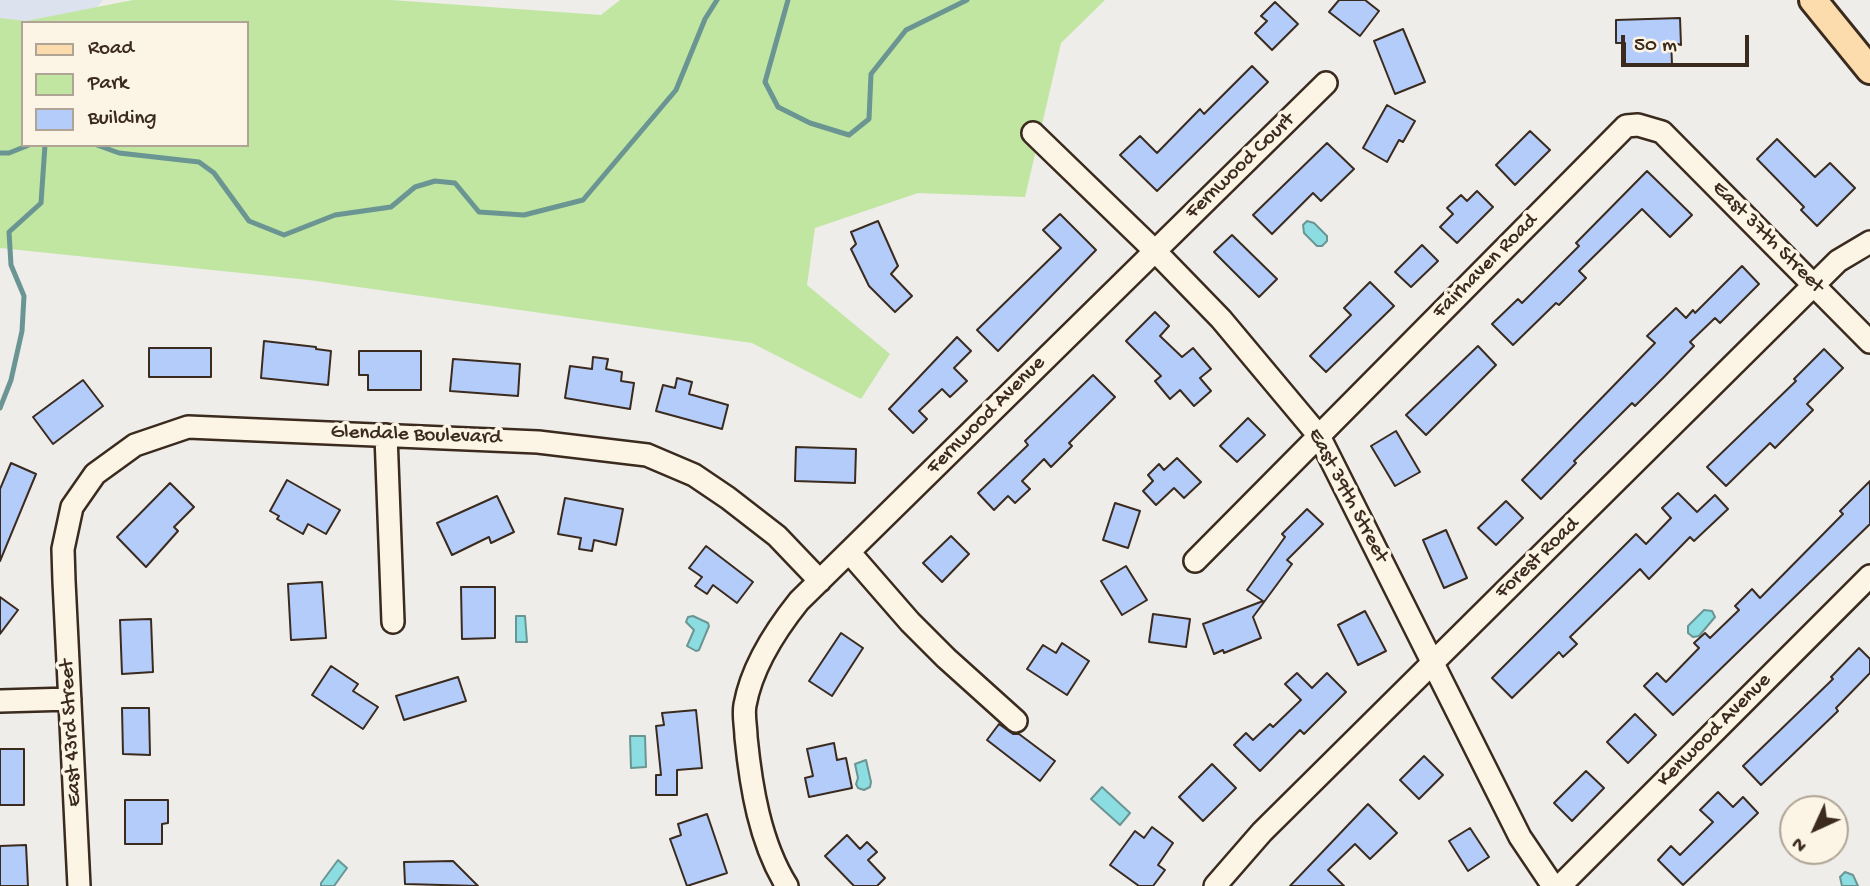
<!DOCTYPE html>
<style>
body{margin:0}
#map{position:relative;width:1870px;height:886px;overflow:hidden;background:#eeede9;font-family:"Gochi Hand",sans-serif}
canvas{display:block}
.legend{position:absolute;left:21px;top:21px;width:228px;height:126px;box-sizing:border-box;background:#fcf5e5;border:2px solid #afa495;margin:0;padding:9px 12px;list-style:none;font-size:21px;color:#3b2a1e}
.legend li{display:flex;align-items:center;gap:14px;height:35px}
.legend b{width:35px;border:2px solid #afa495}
.north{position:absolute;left:1779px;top:795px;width:70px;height:70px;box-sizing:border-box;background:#fcf5e5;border:2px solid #afa495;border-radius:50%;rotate:225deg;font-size:19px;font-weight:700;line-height:28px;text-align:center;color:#3b2a1e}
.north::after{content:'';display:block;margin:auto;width:24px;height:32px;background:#3b2a1e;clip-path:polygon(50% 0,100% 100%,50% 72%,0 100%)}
.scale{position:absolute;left:1621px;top:35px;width:128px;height:32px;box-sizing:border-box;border:4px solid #3b2a1e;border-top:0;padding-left:9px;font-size:21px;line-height:24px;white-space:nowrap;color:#3b2a1e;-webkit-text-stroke:5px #fcf5e5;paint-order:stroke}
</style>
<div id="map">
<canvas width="1870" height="886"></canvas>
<ul class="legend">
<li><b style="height:9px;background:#fcdcac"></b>Road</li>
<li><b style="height:19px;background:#c0e6a1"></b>Park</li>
<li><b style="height:19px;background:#b4ccfa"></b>Building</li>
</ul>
<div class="north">N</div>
<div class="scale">50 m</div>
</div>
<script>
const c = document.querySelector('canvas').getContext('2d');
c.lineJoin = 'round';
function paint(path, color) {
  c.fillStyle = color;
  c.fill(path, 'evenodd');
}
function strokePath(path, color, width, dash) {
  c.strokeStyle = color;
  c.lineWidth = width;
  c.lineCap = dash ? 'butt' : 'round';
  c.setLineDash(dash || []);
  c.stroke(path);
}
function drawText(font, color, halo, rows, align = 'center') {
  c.font = font + ' "Gochi Hand",sans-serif';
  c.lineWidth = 7;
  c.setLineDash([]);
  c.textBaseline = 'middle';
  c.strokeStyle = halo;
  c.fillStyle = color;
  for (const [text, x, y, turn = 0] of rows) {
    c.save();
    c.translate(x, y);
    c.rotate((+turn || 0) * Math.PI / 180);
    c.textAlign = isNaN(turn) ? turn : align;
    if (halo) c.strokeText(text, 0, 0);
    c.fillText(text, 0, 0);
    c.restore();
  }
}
paint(new Path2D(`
 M0 0H103L83 23H23L0 28Z`), '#dde3ee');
paint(new Path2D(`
 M133 0H391L601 15 620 0H1105L1061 43 1025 197 918 193 815 228 807 285 890 354 861 399 752 343 309 280 0 248V18L26 21ZM23 23H247V145H23Z`), '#c0e6a1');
const water = new Path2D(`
 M1307 221 1314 223 1327 236V241L1322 246H1317L1304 233 1303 225Z
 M1704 610 1712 611 1715 617 1699 636 1693 637 1688 633V626Z
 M516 616H525L527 642H516Z
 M693 616 708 623 709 626 699 650 696 651 687 646 694 630 686 622 688 617Z
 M630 736H645L646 767 631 768Z
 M866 760 871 782 870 787 864 790 858 788 856 784 858 778 855 764Z
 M1102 787 1130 813 1120 825 1091 799Z
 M338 860 347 868 334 886H321V883Z
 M1845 872 1853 875 1858 886H1842L1840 877Z`);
paint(water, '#8bdde1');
strokePath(water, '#6b9593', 2);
strokePath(new Path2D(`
 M788 0 765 82 778 107 810 123 849 135 869 119 871 74 906 30 967 0
 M97 145 119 153 199 162 214 173 249 221 284 235 335 215 391 207 415 187 435 181 455 183 479 212 524 215 583 200 676 90 705 19 717 0
 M0 153H9L29 145
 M0 408 11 380 22 331 24 296 11 265 9 232 41 203 45 145`), '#6b9593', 5);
const building = new Path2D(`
 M1339 0H1365L1379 11 1360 36 1329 12Z
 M1275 2 1298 24 1272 50 1255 33 1267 21 1261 16Z
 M1680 18 1681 45 1671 42 1672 64H1625V43H1616V20Z
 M1403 29 1425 82 1395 94 1374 41Z
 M1252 66 1268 82 1157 191 1120 155 1140 136 1157 153 1200 109 1204 114Z
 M1387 105 1415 121 1403 142 1399 140 1387 162 1363 148Z
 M1530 131 1550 150 1515 185 1496 165Z
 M1777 139 1815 177 1830 163 1855 188 1817 226 1801 210 1804 207 1757 159Z
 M1327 143 1354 169 1321 201 1313 193 1272 234 1253 215Z
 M1647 171 1692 215 1670 237 1642 209 1579 271 1586 278 1559 305 1556 303 1513 345 1492 324 1518 299 1522 303 1579 246 1576 243Z
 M1477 191 1493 207 1457 243 1440 227 1453 214 1447 208 1461 195 1467 201Z
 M1060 214 1096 250 998 351 977 330 1061 248 1043 230Z
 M878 221 898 266 891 274 912 296 895 312 869 286 851 249 856 244 851 232Z
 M1232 235 1277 279 1259 297 1214 252Z
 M1422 245 1438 261 1411 287 1395 272Z
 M1742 266 1759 284 1720 323 1715 318 1690 342 1694 346 1664 377 1635 406 1632 403 1574 461 1576 463 1541 499 1522 480 1655 343 1647 336 1676 308 1686 318 1693 310 1695 313Z
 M1370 282 1394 306 1326 372 1310 356 1351 315 1344 308Z
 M1155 312 1169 326 1160 336 1182 357 1193 348 1211 369 1200 378 1211 391 1194 406 1180 390 1170 399 1155 381 1161 376 1126 341Z
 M957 337 971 351 954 368 967 381 950 397 942 389 919 411 927 419 913 433 889 409Z
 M264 341 316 347V349L331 351 328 385 261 378Z
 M1478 346 1496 365 1426 435 1406 415Z
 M149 348H211V377H149Z
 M1824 349 1843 368 1807 404 1813 410 1775 448 1770 443 1726 486 1707 467 1796 381 1794 379Z
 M359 351H421V390H368V375H359Z
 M593 357 608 359 606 369 622 372 621 381 634 383 630 409 565 398 570 366 592 369Z
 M453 359 520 364 518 396 450 391Z
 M1093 375 1115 397 1069 443 1072 446 1051 467 1044 459 1022 481 1030 489 1015 503 1008 496 994 510 978 493 1028 445 1025 441Z
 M677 378 692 382 689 394 728 405 722 429 656 411 663 385 675 388Z
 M83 380 103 406 53 444 33 417Z
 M1248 418 1265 435 1237 462 1220 446Z
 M1396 431 1420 472 1395 486 1371 446Z
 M796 447 856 449 855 483 795 481Z
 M1177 458 1201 482 1184 498 1174 488 1156 505 1143 491 1153 481 1148 475 1159 464 1164 470Z
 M11 463 36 474 0 561V489Z
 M287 480 340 510 326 534 308 524 303 534 277 519 279 516 270 511Z
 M1870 481V524L1673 715 1644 686 1657 673 1666 682 1699 648 1694 643 1705 633 1710 638 1739 610 1735 606 1752 589 1760 598 1843 514 1840 511Z
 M170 483 194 507 174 527 178 531 146 567 117 537Z
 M1678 493 1697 512 1715 495 1728 509 1694 541 1690 537 1649 579 1640 569 1570 637 1577 644 1563 657 1559 652 1512 698 1492 678 1636 534 1646 544 1671 518 1662 508Z
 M497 496 514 532 491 543 489 537 452 555 437 523Z
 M565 498 623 509 616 545 594 540 592 551 579 549 581 538 558 534Z
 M1506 501 1523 518 1496 545 1478 528Z
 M1115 503 1140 511 1128 548 1103 540Z
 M1307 509 1323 524 1287 560 1292 564 1253 617 1261 638 1224 653 1223 650 1214 654 1203 624 1263 601 1247 590 1285 537 1282 534Z
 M1446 530 1467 578 1444 588 1423 540Z
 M951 536 969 554 942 582 923 563Z
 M706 546 753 582 737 603 713 585 707 594 695 586 702 577 689 568Z
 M1126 566 1147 600 1122 615 1101 581Z
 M322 582 326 638 291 640 288 584Z
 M461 587H495V638L462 639Z
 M0 597 18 610 0 634Z
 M1365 611 1386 651 1358 665 1338 625Z
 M1153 614 1190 619 1186 647 1149 642Z
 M151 619 153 672 122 674 120 620Z
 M841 633 863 648 832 696 809 681Z
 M1062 643 1089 661 1067 695 1027 669 1043 645 1056 653Z
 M1859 648 1870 659V673L1836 708 1838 711 1761 785 1743 766 1833 679 1831 677Z
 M331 666 358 684 353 691 378 707 363 729 312 695Z
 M1297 673 1312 688 1327 673 1346 692 1304 734 1300 730 1260 771 1234 745 1246 733 1253 740 1270 724 1273 727 1301 700 1285 684Z
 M458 677 466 701 404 720 396 696Z
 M122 708H149L150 755 123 754Z
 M696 710 702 768 677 770V795H656V775H661L656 726 664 725 662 713Z
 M1635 714 1656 735 1628 763 1607 742Z
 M999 724 1013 734H1019L1055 761 1040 781 987 740Z
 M834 743 837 760 846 758 852 788 809 797 805 778 813 776 807 749Z
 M0 749H24V805H0Z
 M1424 756 1443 775 1419 799 1400 780Z
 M1212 764 1236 788 1203 821 1179 797Z
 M1586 771 1604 788 1572 821 1554 803Z
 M1718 792 1733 807 1743 797 1758 813 1683 885 1658 860 1671 846 1680 855 1713 822 1700 810Z
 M125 800H168V823L162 824V844H125Z
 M1368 804 1397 833 1370 859 1355 844 1328 870 1344 886H1290Z
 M707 814 727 873 687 886 670 839 681 835 678 824Z
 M1152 827 1173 843 1158 865 1165 870 1153 886H1139L1110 865 1135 831 1144 838Z
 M1470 828 1489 857 1468 871 1449 841Z
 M847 835 860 849 867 842 877 852 868 860 885 878 877 886H854L825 856Z
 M26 845 28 886H0V846Z
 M453 861 478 886 405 884 404 862Z`);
paint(building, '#b4ccfa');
strokePath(building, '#3b2a1e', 2);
const minor = new Path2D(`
 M1033 133 1155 251 1221 319 1319 436 1520 837 1553 886
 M386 435 393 622
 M849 552 910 622 946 658 1016 721
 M1195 561 1626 126 1638 125 1662 132 1870 342
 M0 701 70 699
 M79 886 64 581 63 549 72 507 95 474 135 445 188 427 538 442 647 455 694 475 728 498 777 536 820 581
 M787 886C760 843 751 787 746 737 746 727 743 715 745 705 752 666 775 631 799 601L1326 83
 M1215 886 1262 832 1838 261 1870 242
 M1560 886 1870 576`);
const major = new Path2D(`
 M1813 0 1870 70`);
strokePath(minor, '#3b2a1e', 26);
strokePath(major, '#3b2a1e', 32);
strokePath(minor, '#fcf5e5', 21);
strokePath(major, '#fcdcac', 26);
drawText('21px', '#3b2a1e', '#fcf5e5', [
 ["Fernwood Court",1241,167,-44],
 ["East 37th Street",1767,238,45],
 ["Fairhaven Road",1486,267,-45],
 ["Fernwood Avenue",987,416,-45],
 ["Glendale Boulevard",416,436,2],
 ["East 39th Street",1347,496,62],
 ["Forest Road",1538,559,-44],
 ["Kenwood Avenue",1715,731,-45],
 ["East 43rd Street",72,733,-93]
]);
</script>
